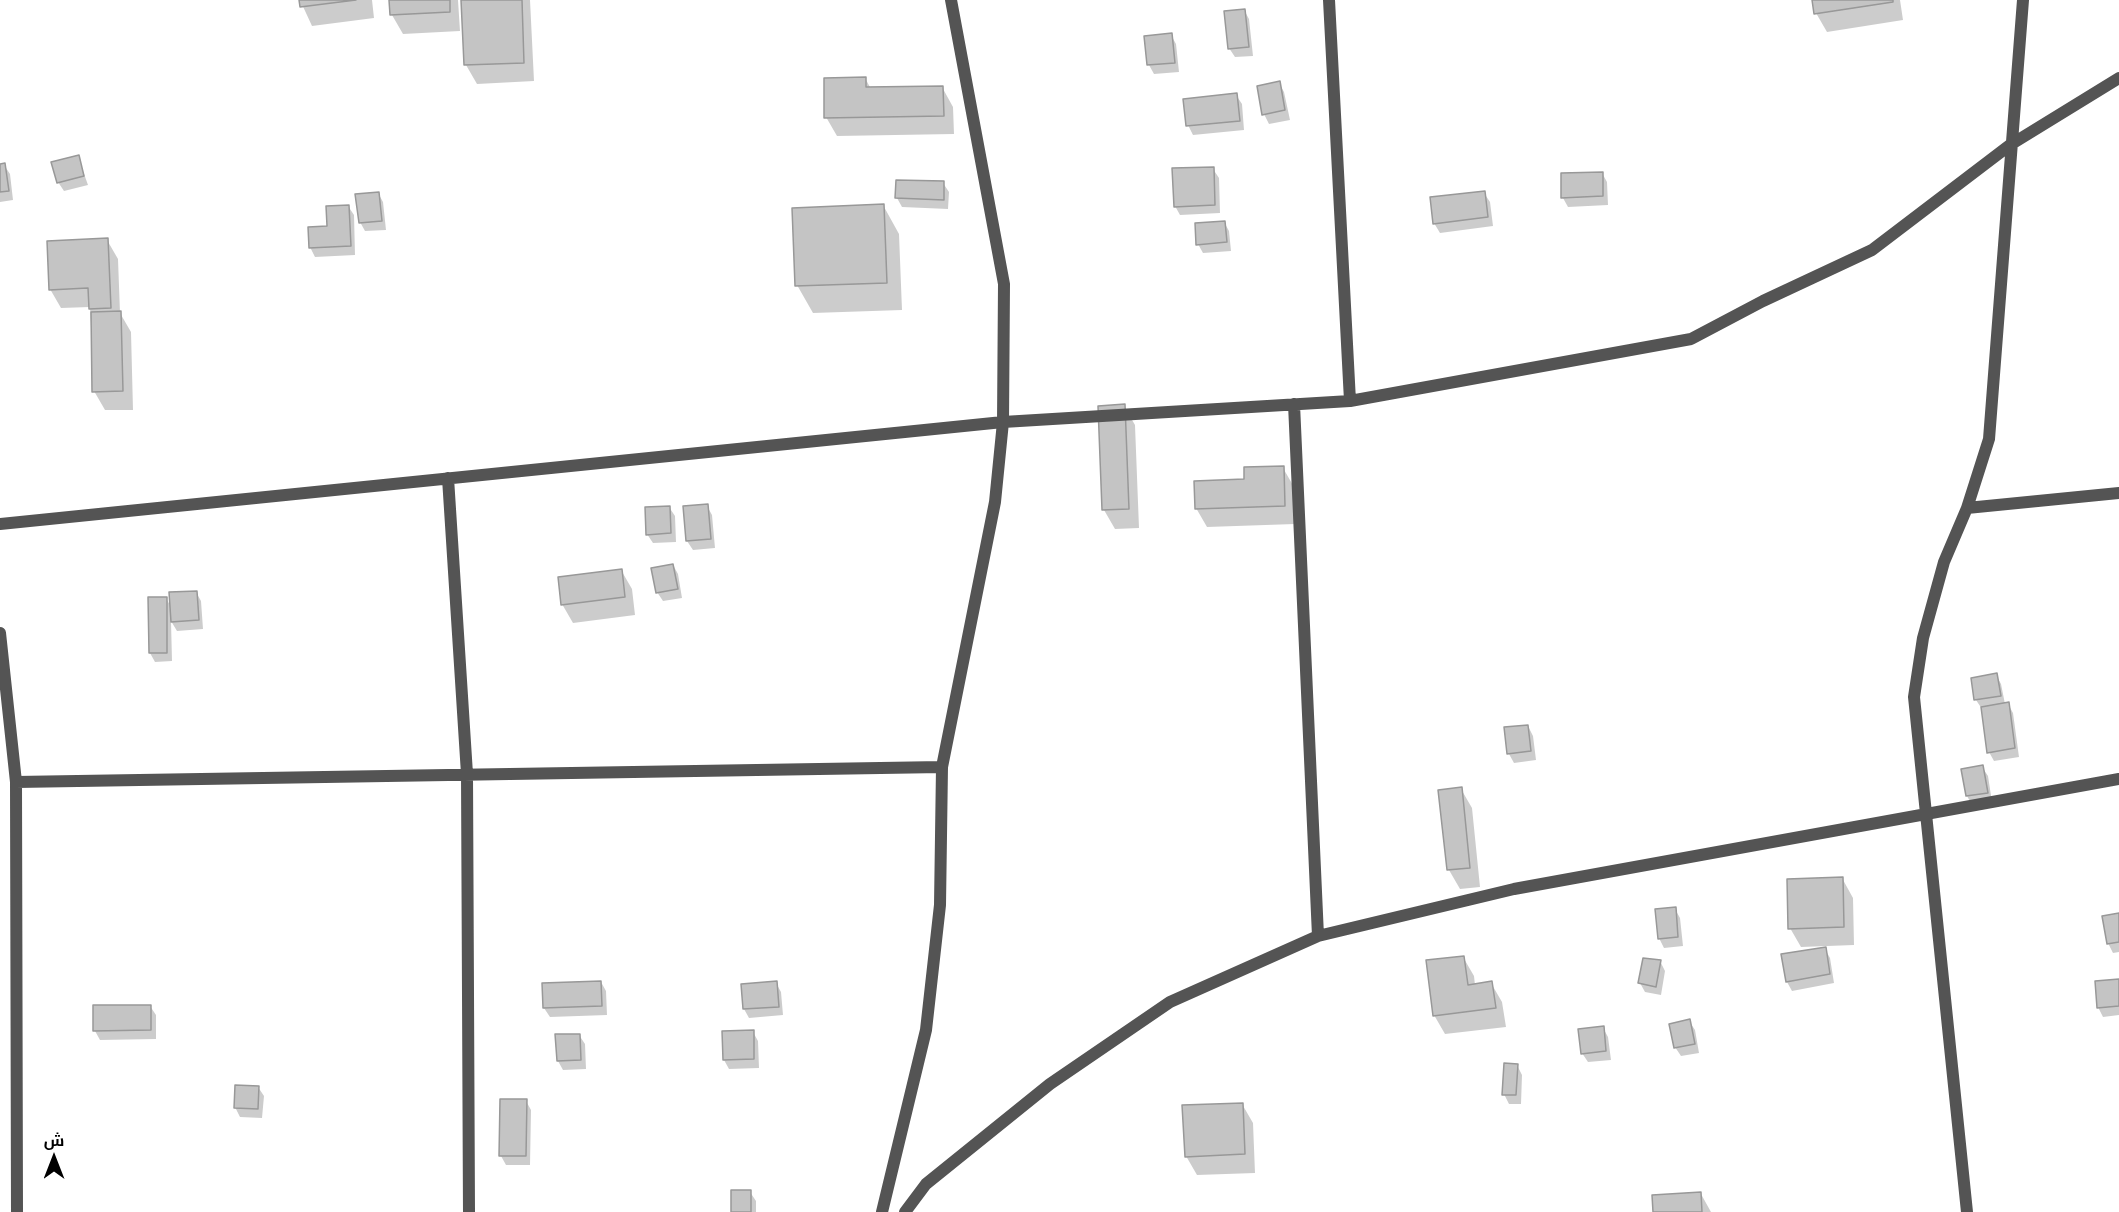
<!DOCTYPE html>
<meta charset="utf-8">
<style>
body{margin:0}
#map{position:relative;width:2119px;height:1212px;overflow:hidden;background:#fff;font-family:Mulish,Cairo,sans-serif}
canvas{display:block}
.north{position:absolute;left:24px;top:1128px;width:60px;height:60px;-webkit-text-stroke:4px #fff;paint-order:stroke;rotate:0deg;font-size:16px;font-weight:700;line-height:24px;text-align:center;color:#000}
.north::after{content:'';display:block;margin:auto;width:21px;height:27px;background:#000;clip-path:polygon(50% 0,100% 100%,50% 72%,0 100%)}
</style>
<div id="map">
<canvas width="2119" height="1212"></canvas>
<div class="north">ش</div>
</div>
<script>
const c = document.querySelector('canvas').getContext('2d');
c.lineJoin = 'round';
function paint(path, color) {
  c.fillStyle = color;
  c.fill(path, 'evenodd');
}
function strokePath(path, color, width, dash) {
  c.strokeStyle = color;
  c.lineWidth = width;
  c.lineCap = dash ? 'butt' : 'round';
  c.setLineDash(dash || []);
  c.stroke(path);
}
paint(new Path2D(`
 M300 0H372L374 18 312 26Z
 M391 0H458L460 31 403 34 392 15Z
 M463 0H530L534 81 477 84 466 65Z
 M1814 0H1900L1903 20 1827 32 1816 13Z
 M1244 10 1249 19 1253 56 1235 57 1229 48Z
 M1171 35 1176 44 1179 72 1154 74 1149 65Z
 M865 78 871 89 942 87 953 107 954 134 837 136 826 117Z
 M1279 83 1284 92 1290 120 1269 124 1264 114Z
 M1236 95 1242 104 1244 130 1193 135 1188 125Z
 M78 157 88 185 64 191 58 182Z
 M4 165 10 174 13 200 0 202V166Z
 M1213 169 1219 178 1220 213 1180 215 1175 206Z
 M1602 173 1607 182 1608 205 1568 207 1563 198Z
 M943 183 949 192 948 209 902 207 897 198Z
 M378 193 383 202 386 230 365 231 360 222Z
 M1484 193 1490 202 1493 226 1440 233 1434 223Z
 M883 205 899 234 902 310 813 313 797 285Z
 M348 206 354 215 355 255 315 257 310 247Z
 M1224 222 1229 231 1231 251 1203 253 1198 244Z
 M107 240 118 259 120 313 131 332 133 410H105L94 391 90 307 61 308 50 289Z
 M1124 406 1135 425 1139 528 1115 529 1104 510Z
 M1283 468 1294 487 1295 524 1207 527 1196 508Z
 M707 506 712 515 715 548 693 550 687 541Z
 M669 507 675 516 676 542 653 543 647 534Z
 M673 565 678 574 682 598 663 601 657 592Z
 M621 570 632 589 635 615 573 623 562 604Z
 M196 592 201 601 203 629 177 631 171 621 172 661 155 662 150 653 166 598 171 607Z
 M1996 675 2001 684 2005 704H2008L2013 713 2019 757 1994 761 1989 752 1982 709 1976 700 1972 679Z
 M1528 726 1533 736 1536 760 1514 763 1509 754 1506 729Z
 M1982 767 1988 776 1992 802 1972 805 1967 796Z
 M1461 789 1472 808 1480 887 1460 889 1449 870 1440 791Z
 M1842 878 1853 898 1854 945 1801 947 1790 928Z
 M1675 909 1680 918 1683 946 1664 948 1659 938Z
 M2119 915V952L2113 953 2108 943Z
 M1825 949 1830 958 1834 983 1792 991 1787 982Z
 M1463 957 1474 976 1475 985 1491 983 1502 1002 1506 1027 1445 1034 1434 1015Z
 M1660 961 1665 971 1661 995 1645 992 1640 983Z
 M2119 981V1015L2103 1017 2098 1007Z
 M601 982 606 991 607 1015 550 1017 544 1008V985Z
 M776 983 781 992 783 1015 749 1018 744 1009Z
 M150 1006 156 1015V1039L100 1040 95 1031Z
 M1689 1021 1695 1030 1699 1053 1681 1056 1675 1047Z
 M1603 1028 1608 1037 1611 1060 1588 1062 1582 1053Z
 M753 1032 758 1041 759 1068 729 1069 724 1060Z
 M579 1035 585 1044 586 1069 563 1070 558 1061Z
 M1517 1065 1522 1075 1521 1104H1509L1504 1094Z
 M258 1087 264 1096 262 1118 240 1117 235 1107Z
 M526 1101 531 1110 530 1165H506L501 1156Z
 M1242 1104 1253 1123 1255 1173 1197 1175 1186 1156Z
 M750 1192 756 1201V1212H732Z
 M1701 1194 1711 1212H1654Z`), '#0003');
const building = new Path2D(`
 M299 0H356L300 7Z
 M389 0H450V12L390 15Z
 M461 0H522L524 63 464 65Z
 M1812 0H1893V2L1814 14Z
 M1245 9 1249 47 1228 49 1224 11Z
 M1172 33 1175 63 1147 65 1144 36Z
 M866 77V87L943 86 944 116 824 118V78Z
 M1280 81 1285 110 1262 115 1257 86Z
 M1237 93 1240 121 1186 126 1183 99Z
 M79 155 84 176 57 183 51 162Z
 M5 163 9 191 0 192V164Z
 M1214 167 1215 205 1174 207 1172 168Z
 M1603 172V196L1561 198V173Z
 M896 180 944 181V200L895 198Z
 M1485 191 1488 217 1433 224 1430 197Z
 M379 192 382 221 359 223 355 194Z
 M884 204 887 283 795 286 792 208Z
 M349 205 351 246 309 248 308 227 327 226 326 206Z
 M1225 221 1227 242 1196 245 1195 223Z
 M108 238 111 308 89 309 88 288 49 290 47 241Z
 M121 311 123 391 92 392 91 312Z
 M1125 404 1129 509 1102 510 1098 406Z
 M1284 466 1285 506 1195 509 1194 481 1244 479V467Z
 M708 504 711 539 686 541 683 506Z
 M670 506 671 533 646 535 645 507Z
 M673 564 678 589 656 593 651 568Z
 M622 569 625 597 561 605 558 577Z
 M197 591 199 620 171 622 169 592Z
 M148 597H167V653H149Z
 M1997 673 2001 696 1974 700 1971 678Z
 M2009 702 2015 748 1987 753 1981 707Z
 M1528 725 1531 751 1507 754 1504 727Z
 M1983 765 1988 793 1966 796 1961 769Z
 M1462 787 1470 868 1447 870 1438 790Z
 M1843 877 1844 927 1788 929 1787 879Z
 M1676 907 1678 937 1658 939 1655 909Z
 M2119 913V942L2107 944 2102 916Z
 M1826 947 1830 974 1786 982 1781 954Z
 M1464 956 1468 985 1492 981 1496 1008 1433 1016 1426 960Z
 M1643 958 1661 960 1656 987 1638 983Z
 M2119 979V1006L2097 1008 2095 981Z
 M601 981 602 1006 543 1008 542 983Z
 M777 981 779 1007 743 1009 741 984Z
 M93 1005H151V1030L93 1031Z
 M1690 1019 1695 1044 1674 1048 1669 1024Z
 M1604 1026 1606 1051 1581 1054 1578 1029Z
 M754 1030V1059L723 1060 722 1031Z
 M555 1034H580L581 1060 557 1061Z
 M1504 1063 1518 1064 1516 1095H1502Z
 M235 1085 259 1086 258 1109 234 1108Z
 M500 1099H527L526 1156H499Z
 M1243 1103 1245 1154 1185 1157 1182 1105Z
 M731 1190H751V1212H731Z
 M1701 1192 1702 1212H1653L1652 1195Z`);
paint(building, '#c4c4c4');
strokePath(building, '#989898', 1.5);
strokePath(new Path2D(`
 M1329 0 1350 401
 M1294 404 1318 936
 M448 478 467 774 469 1212
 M1967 508 2119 493
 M0 524 1003 422 1350 401 1691 339 1763 301 1872 250 2010 145 2119 78
 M0 633 16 782 17 1212
 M16 782 942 767
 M882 1212 926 1030 940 905 942 767 995 502 1003 422 1004 284 951 0
 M905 1212 926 1184 1050 1084 1170 1002 1318 936 1514 889 2119 779
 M1967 1212 1914 697 1923 638 1944 562 1967 508 1989 439 2023 0`), '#545454', 12);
</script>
